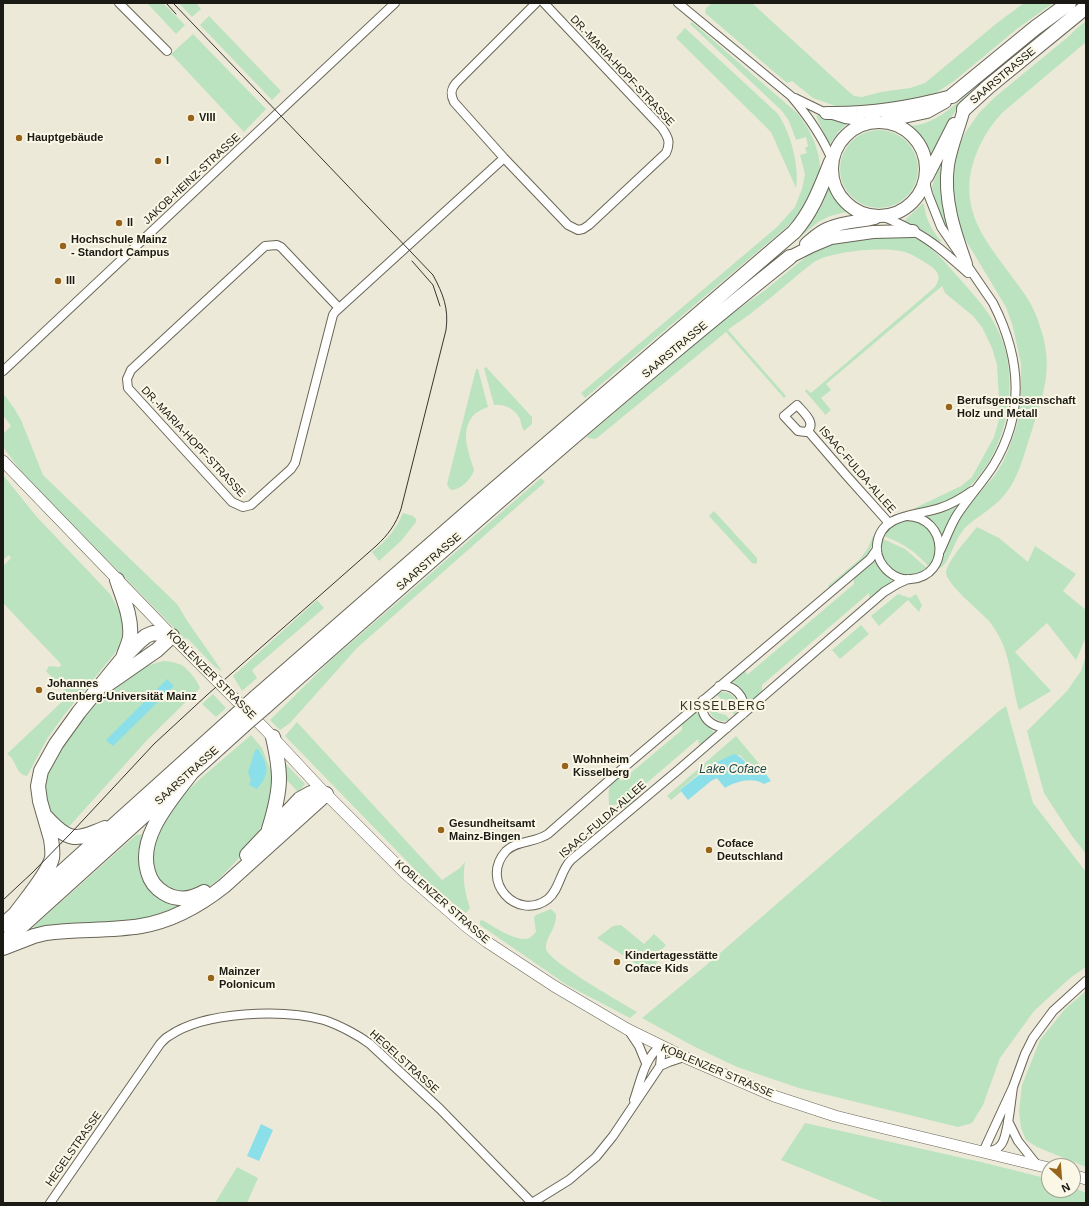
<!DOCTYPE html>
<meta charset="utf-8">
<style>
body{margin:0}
#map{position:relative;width:1089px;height:1206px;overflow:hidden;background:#ede9d9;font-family:Arial,sans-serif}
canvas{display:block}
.frame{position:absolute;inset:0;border:4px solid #1b1a14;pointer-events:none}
.north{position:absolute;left:1041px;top:1158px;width:40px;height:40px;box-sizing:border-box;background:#faf7e6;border:1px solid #a19f92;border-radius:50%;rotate:154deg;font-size:11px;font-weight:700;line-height:16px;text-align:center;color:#1b1a14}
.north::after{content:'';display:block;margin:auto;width:14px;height:18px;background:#986419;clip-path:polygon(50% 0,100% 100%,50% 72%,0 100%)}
</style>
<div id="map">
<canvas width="1089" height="1206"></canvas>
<div class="frame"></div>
<div class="north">N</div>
</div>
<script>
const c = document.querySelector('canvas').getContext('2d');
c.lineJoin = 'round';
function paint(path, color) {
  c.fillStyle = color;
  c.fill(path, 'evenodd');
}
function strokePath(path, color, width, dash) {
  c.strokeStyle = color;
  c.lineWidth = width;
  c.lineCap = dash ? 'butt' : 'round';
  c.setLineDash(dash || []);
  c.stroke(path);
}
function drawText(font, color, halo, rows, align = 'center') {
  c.font = font + ' Arial,sans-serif';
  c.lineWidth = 4;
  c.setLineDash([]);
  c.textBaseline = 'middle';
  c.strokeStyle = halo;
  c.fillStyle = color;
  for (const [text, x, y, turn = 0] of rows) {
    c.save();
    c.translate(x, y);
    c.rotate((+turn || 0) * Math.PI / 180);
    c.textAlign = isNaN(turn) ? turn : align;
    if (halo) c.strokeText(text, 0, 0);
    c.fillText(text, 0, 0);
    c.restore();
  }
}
paint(new Path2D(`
 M147 3H163L185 25 176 34Z
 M179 3H196L201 9 192 17Z
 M712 3H752L848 91 854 96 862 97 881 92 910 88 925 83 997 23 1024 3H1053L1018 28 954 81 933 95 894 104 841 108 813 98 792 81 787 83 705 13 706 8Z
 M209 16 281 91 272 100 200 25Z
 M1086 21V42L1002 113C987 129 976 149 971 171 961 222 997 253 1023 292 1032 304 1038 318 1042 333 1053 369 1043 396 1032 430 1024 454 1018 483 999 501 991 508 981 515 973 521 969 524 964 528 962 532 954 541 949 566 938 569L955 526 963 512 995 475 1003 462 1009 448 1015 431 1019 416 1021 399V364L1013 327 1006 307 962 234 956 217 951 179 957 150 965 133 979 113 995 97 1068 37 1076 29Z
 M692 22 797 113C809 128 820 148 820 169 820 182 804 208 796 219L585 398 581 393 777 227 795 207 802 189 805 174 800 155 807 153 805 148 808 146 806 137 796 140 789 121 782 111 690 24Z
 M685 28 777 113C790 129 800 168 796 188L771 132 676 38Z
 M193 34 266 109 244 132 171 54Z
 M971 91 972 92C953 111 940 133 931 159L928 158 921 141 908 127 910 126C936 124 952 107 971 91Z
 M818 115 828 119 846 123V125L838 132 830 144H829L816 116Z
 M840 169a39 39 0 1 1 78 0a39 39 0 1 1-78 0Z
 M950 141 947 160 955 235 948 234 935 204 932 186Z
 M831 181 837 195 850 210V211L830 216 818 222 603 404 790 243Z
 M923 203C925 206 925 211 926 215 929 225 935 234 941 241L940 243 927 233 904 221Z
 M903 234C927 239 944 261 959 278 975 296 991 313 1000 335 1021 383 1006 455 967 489 952 503 933 507 914 511L913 509 961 486 972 477 994 437 1000 416 997 365 992 348 982 327 973 316 945 293 942 286 826 384 831 390 821 398 831 410 825 415 824 413 805 391 806 389 811 393 935 287C942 276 938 271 929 265 921 260 914 255 905 252 886 246 831 251 814 262 807 267 800 273 793 279 780 290 768 300 755 310 746 318 736 323 728 330L786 396 784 398 726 332 597 438 594 439 588 438 587 436 726 318 764 291 812 252 834 243Z
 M486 367 532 417V424L524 431C522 428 521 423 520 419 515 409 505 404 494 405L484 368Z
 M476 369H478L488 407C482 409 476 412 472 417 460 433 469 453 474 470 472 478 461 490 451 490L449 488 447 484Z
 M3 393 14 408 21 420 43 475 177 604 188 622 222 671 215 667 188 639 184 638 23 474 3 447V434L11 426 3 415Z
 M3 475 36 516 110 594 122 616 124 623 122 628V635L120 644 115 653 64 715 47 739 27 776C15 774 17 760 7 754L69 695 46 671 49 666 58 667 61 666 60 663 3 603V566L11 558 9 555 3 560Z
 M541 478 545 482 357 648 290 723 280 730 270 720 331 660Z
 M962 501 942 538C938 528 933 522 923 517L924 515Z
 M714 511 757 558V562L756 564 752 563 709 516Z
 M403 513 413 516 416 519V522L401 541 379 561 372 552C386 541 396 530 403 513Z
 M908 520C925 522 938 532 936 552 936 556 932 562 930 566H928C914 550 903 544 884 536 889 526 897 522 908 520Z
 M977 527 999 538 1028 562 1035 546 1076 574 1063 591 1086 610V637L1076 660 1047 623 1015 652 1051 691 1019 710C1009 676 1012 650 989 621 981 612 944 582 946 572 948 560 969 537 977 527Z
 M873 536 876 537 867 556 830 588 828 586 860 559 868 548Z
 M883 539 905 549 927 568C903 588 870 560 883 539Z
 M875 558 894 579 870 602 869 593 762 685V694L757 698 749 700 731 679 745 668 747 675 854 584V574Z
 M898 594 910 598 916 594 922 605 919 612 908 600 879 626 871 616Z
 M317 600 324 608 252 670 257 678 242 691 233 676Z
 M861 625 869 634 840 659 832 650Z
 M1086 655V854L1072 836 1044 793 1027 731 1067 691 1081 671Z
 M163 661C168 661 174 662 179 664 186 666 198 681 200 688L148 739 65 831C51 817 43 798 46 778 47 768 53 760 59 751 79 718 103 691 137 670 143 666 155 664 163 661Z
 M723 692C736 693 741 705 735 716L731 710V705L728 700 721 699 716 694Z
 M213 694 226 708 216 717 202 704Z
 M711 698 716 703 715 708 718 713 726 715 730 720C715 725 704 711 711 698Z
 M1006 706 1033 803 1086 872V967L1070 978 1034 1011 1000 1058 983 1105 972 1123 958 1127 799 1088 737 1067 693 1046 642 1018 704 967 999 711Z
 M695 710 715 734 700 747 698 739 635 793 636 803C624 812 623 803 609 805 609 790 606 787 619 776L621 781 682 730V722Z
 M297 722 442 880 460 868 465 862C462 879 465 892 470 908L466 913 432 887 285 736Z
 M251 735 262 748 275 781 265 818 259 831 243 854 218 880 205 889 173 893 153 877 152 842 156 832 179 799 201 778Z
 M736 736 767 773 761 775 756 773 740 755C715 757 699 774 680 790L681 792 671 800 667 796Z
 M282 760 305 784 298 792 283 776Z
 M143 834V839L138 859 141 870 182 904 161 914 139 920 41 930 33 927 136 835Z
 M551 909 556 914C556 917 556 920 555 923 553 932 545 939 546 949 548 961 622 1003 637 1012L630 1018 567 985 480 925V921L482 920C495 927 510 939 526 939 530 939 533 935 536 932L534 918 536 915Z
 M621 925 644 944 654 934 666 945 657 955 660 958 650 973 597 938 613 926Z
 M1086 991V1167L1037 1147 1026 1140 1021 1128 1019 1111 1022 1085 1040 1040 1065 1009Z
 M805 1123 981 1162 1049 1179V1190H1073V1187L1086 1193V1203H883L881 1201 781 1160Z
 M237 1167 258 1178 247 1203H215Z`), '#bbe3bf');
paint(new Path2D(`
 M167 679 174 686 113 746 106 740Z
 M258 749C269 767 270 773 257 789L249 785 251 779 248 773 255 750Z
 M734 754C747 757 750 777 766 774L771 781 764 784C752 777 737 781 725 788L717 778 711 781 688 800 680 790 714 763Z
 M261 1124 273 1130 259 1161 247 1156Z`), '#8adfe9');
const street = new Path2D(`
 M119 3 167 51
 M536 3 456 83C451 89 450 94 454 102L504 158 568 225 578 230 583 229 589 225 666 153C671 142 668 137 662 128L544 3
 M678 3 791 96C808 116 822 136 832 160
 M795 98 826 113 845 119 873 123
 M925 182 928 194 941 227 993 303C1020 356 1026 412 993 466 982 483 968 498 957 515 950 526 946 539 940 551
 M882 216C893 221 903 225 913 231 934 242 951 258 968 273
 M339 308 281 247 277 245 265 246 131 370 127 379 128 388 232 502 243 507 251 505 291 469 295 463 333 315 335 312 504 158
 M3 371 395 3
 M797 405C803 412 818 424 806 432L798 431 784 416Z
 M808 431 846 475 889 523
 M907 516C948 517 951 576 911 579 903 580 895 577 889 572 881 565 876 555 877 545 880 513 917 516 940 508 952 504 962 498 972 491
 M877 549 870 559 615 775 548 834C535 843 517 840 506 851 479 881 517 922 548 899 560 889 560 871 571 860L677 771 884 592 897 584 908 579
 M719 686C735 684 747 698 743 714
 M703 700C699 717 711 727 727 728
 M629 1031 639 1046 646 1063
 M660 1066 669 1062 684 1057
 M1013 1087C1011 1099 1008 1139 1000 1146 996 1151 989 1151 983 1152L1013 1087 1025 1054 1033 1038 1053 1011 1086 981
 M634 1100C641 1080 644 1060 660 1046
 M1008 1121 1018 1141 1037 1165
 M50 1203 160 1044C162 1042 165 1038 169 1036 205 1011 283 1009 324 1020 339 1025 358 1035 370 1044L440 1109 532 1203
 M532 1203 569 1180 596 1157 613 1136 660 1066 661 1056 660 1046`);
const secondary = new Path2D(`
 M3 461 172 636 265 729 320 788 405 873 467 927 487 942 554 986 627 1029 684 1057 774 1096 835 1116 867 1124 1049 1168
 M1073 1175 1086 1179`);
const primary = new Path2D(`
 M964 109C959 128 951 146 948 165 943 199 955 233 966 264
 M826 113C869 114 911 107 952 96
 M885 121 927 112 945 102
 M832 169a47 47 0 1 1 94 0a47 47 0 1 1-94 0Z
 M927 177 954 124
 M806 244C813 238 820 231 829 228 844 221 860 222 875 218
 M790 257 812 246 831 238 873 232 913 231`);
const highway = new Path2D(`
 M952 96 1035 28 1069 3
 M964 109 988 87 1086 7
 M117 580C123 598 132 618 130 637 129 643 126 649 124 655
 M108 684 157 650 172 636
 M256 697 477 504 794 232C812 212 821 187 831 162
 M265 707C438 554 610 401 790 257
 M192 772C172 799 137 836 148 872 150 880 156 888 164 893 177 901 192 899 204 892
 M46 817C69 842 75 841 105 828
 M269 829C274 813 279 795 279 778 279 764 276 751 273 737
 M247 855 300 799 311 793 326 794
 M16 913C26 899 48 874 52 858 53 851 52 845 51 839L40 801 38 786 41 771 56 744 79 712 123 658 140 641 146 636 153 633 172 636
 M3 925 234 717
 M3 943 243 726
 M3 948 34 936 46 933C78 929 110 931 141 926 171 921 200 905 224 886L326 794`);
strokePath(street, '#696657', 10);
strokePath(secondary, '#696657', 12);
strokePath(primary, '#696657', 14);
strokePath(highway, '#696657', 16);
strokePath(street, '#fff', 8);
strokePath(secondary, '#fff', 11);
strokePath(primary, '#fff', 12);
strokePath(highway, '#fff', 14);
strokePath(new Path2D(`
 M166 3 176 14
 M412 261 433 285 440 306
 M3 900 33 872 72 832 154 744 207 695 376 546C388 535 396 524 401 509L446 330C449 308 443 294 433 275L173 3`), '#37352e', 1);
const highwayBridge = new Path2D(`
 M234 717 256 697
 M243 726 265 707`);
strokePath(highwayBridge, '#696657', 16, []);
strokePath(highwayBridge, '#fff', 14);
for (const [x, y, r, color] of [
 [191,118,4,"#986419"],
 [19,138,4,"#986419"],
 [158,161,4,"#986419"],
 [119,223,4,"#986419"],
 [63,246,4,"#986419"],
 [58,281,4,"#986419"],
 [949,407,4,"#986419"],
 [39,690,4,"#986419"],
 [565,766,4,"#986419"],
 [441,830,4,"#986419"],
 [709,850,4,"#986419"],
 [617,962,4,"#986419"],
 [211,978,4,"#986419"]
]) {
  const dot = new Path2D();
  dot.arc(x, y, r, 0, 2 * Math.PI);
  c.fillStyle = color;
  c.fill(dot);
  strokePath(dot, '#faf7e6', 1.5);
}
drawText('11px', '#1b1a14', '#faf7e6', [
 ["DR.-MARIA-HOPF-STRASSE",622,71,47],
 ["SAARSTRASSE",1003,76,-40],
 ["JAKOB-HEINZ-STRASSE",192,179,-43],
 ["SAARSTRASSE",675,350,-40],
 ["DR.-MARIA-HOPF-STRASSE",193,442,47],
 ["ISAAC-FULDA-ALLEE",857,470,49],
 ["SAARSTRASSE",429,562,-41],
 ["KOBLENZER STRASSE",211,675,45],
 ["SAARSTRASSE",187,776,-42],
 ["ISAAC-FULDA-ALLEE",603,820,-41],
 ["KOBLENZER STRASSE",442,902,41],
 ["HEGELSTRASSE",404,1062,42],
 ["KOBLENZER STRASSE",717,1071,23],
 ["HEGELSTRASSE",74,1149,-55]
]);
drawText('bold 11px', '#1b1a14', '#faf7e6', [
 ["VIII",199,118],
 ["Hauptgebäude",27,138],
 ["I",166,161],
 ["II",127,223],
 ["Hochschule Mainz",71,240],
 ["- Standort Campus",71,253],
 ["III",66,281],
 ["Berufsgenossenschaft",957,401],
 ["Holz und Metall",957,414],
 ["Johannes",47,684],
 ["Gutenberg-Universität Mainz",47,697],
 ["Wohnheim",573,760],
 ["Kisselberg",573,773],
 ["Gesundheitsamt",449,824],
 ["Mainz-Bingen",449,837],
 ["Coface",717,844],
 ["Deutschland",717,857],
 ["Kindertagesstätte",625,956],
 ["Coface Kids",625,969],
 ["Mainzer",219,972],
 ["Polonicum",219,985]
], 'left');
c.letterSpacing = '1px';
drawText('12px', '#363325', '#faf7e6', [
 ["KISSELBERG",723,707]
]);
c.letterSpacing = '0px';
drawText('italic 12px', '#1f474c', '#faf7e6', [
 ["Lake Coface",733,770]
]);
</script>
